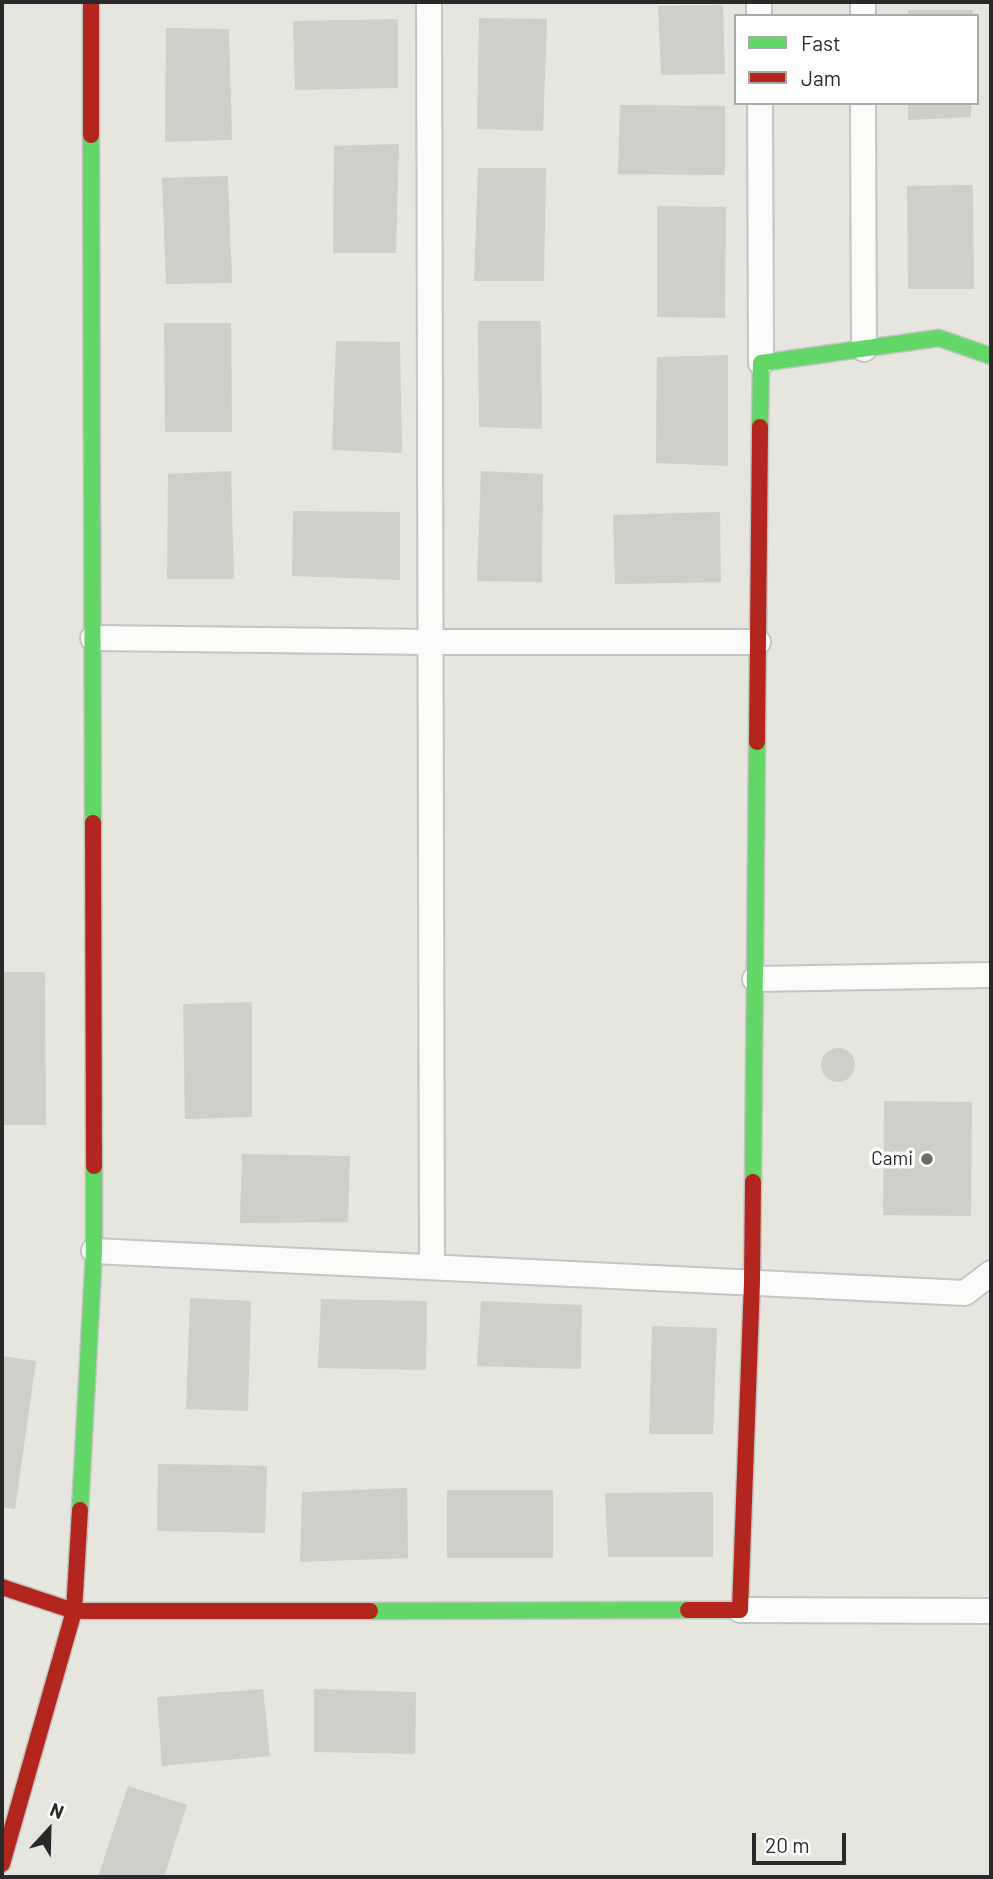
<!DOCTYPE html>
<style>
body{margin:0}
#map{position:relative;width:993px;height:1879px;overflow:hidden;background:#e6e5de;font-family:Barlow,sans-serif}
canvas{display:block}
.frame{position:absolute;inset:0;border:4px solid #292929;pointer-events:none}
.legend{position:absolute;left:734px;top:14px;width:245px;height:91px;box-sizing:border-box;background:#fff;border:2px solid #a9a9a9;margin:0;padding:9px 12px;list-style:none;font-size:21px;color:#292929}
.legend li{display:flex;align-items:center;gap:14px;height:35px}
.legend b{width:35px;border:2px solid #a9a9a9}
.north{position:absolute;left:14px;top:1795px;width:70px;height:70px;-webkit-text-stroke:5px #fff;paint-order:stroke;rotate:22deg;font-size:19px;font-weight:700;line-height:28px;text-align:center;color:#292929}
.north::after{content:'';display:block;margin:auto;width:24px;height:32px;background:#292929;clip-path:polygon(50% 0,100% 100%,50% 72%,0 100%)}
.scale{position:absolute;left:752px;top:1833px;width:94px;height:32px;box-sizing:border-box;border:4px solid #292929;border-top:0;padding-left:9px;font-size:21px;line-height:24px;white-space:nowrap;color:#292929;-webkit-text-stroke:5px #fff;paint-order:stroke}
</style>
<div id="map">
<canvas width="993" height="1879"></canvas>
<div class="frame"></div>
<ul class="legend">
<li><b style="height:9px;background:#63d668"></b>Fast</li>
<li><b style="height:9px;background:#b3261e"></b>Jam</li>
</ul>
<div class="north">N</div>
<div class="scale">20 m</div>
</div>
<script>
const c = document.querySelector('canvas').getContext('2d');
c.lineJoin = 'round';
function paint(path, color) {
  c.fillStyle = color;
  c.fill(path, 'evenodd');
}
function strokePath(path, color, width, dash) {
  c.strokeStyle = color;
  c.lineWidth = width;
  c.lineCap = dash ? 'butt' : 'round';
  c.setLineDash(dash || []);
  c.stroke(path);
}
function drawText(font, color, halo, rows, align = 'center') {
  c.font = font + ' Barlow,sans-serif';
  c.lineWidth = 7;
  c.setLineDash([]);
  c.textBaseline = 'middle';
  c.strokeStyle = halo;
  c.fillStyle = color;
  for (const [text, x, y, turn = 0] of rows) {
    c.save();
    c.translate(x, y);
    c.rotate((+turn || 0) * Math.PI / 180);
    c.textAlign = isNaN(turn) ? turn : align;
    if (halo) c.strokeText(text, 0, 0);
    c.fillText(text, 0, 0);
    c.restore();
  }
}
paint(new Path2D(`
 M723 5 725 74 661 75 658 6Z
 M908 10H973L972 16H908Z
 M479 18 547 19 543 131 477 129Z
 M398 19V88L295 90 293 21Z
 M166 28 229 29 232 140 165 142Z
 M908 103H971V117L908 120Z
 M620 105 725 106V175L618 174Z
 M399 144 396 253H333L334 146Z
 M478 168H546L544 281H474Z
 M228 176 232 283 166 284 162 178Z
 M973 185 974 289H908L907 186Z
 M657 206 726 207 725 318 657 317Z
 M478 321H541L542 429 479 427Z
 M164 323H231L232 432H165Z
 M336 341 400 342 402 453 332 450Z
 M728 355V466L656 463 657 357Z
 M231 471 234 579H167L168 474Z
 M481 471 543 474 542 582 477 581Z
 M293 511 400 512V580L292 576Z
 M720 512 721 582 615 584 613 515Z
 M2 972H45L46 1125H2Z
 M252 1002V1117L185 1119 183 1004Z
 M821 1065a17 17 0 1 1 34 0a17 17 0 1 1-34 0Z
 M884 1101 972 1102 971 1216 883 1215Z
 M242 1154 350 1156 348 1222 240 1223Z
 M190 1298 251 1301 248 1411 186 1409Z
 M321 1299 427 1301 426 1370 318 1368Z
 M481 1301 582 1305 581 1369 477 1366Z
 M652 1326 717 1328 713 1434H649Z
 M2 1356 36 1361 15 1509 2 1507Z
 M158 1464 267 1466 265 1533 157 1531Z
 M407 1488 408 1558 300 1562 302 1492Z
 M447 1490H553V1558H447Z
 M713 1492V1557H608L605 1493Z
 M263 1689 270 1756 162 1766 157 1697Z
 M314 1689 416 1692 415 1754 314 1752Z
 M128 1786 187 1805 164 1877H98Z`), '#cfcec9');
const street = new Path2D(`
 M429 2 432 1266
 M759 2V16
 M863 2V16
 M760 103 761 363
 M863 103 864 349
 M93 638 431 642H758
 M755 979 991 975
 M94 1251 965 1293 991 1273
 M740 1610 991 1611`);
const fast = new Path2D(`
 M91 135 93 823
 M760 427 761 363 939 338 991 356
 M753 1182 757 742
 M80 1510 94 1251V1166
 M370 1611 688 1610`);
const jam = new Path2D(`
 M91 2V135
 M757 742 760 427
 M93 823 94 1166
 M2 1587 74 1611H370
 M688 1610H740L752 1282 753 1182
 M2 1864 74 1611 80 1510`);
strokePath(street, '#c4c4c3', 28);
strokePath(fast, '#c4c4c3', 19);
strokePath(jam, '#c4c4c3', 19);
strokePath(street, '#fbfbfa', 24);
strokePath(fast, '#63d668', 16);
strokePath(jam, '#b3261e', 16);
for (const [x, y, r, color] of [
 [927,1159,7,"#6b6b68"]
]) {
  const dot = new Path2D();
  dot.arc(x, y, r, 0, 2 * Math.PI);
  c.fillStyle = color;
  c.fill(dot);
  strokePath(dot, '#fff', 2.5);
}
drawText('19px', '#292929', '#fff', [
 ["Cami",913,1159]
], 'right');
</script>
